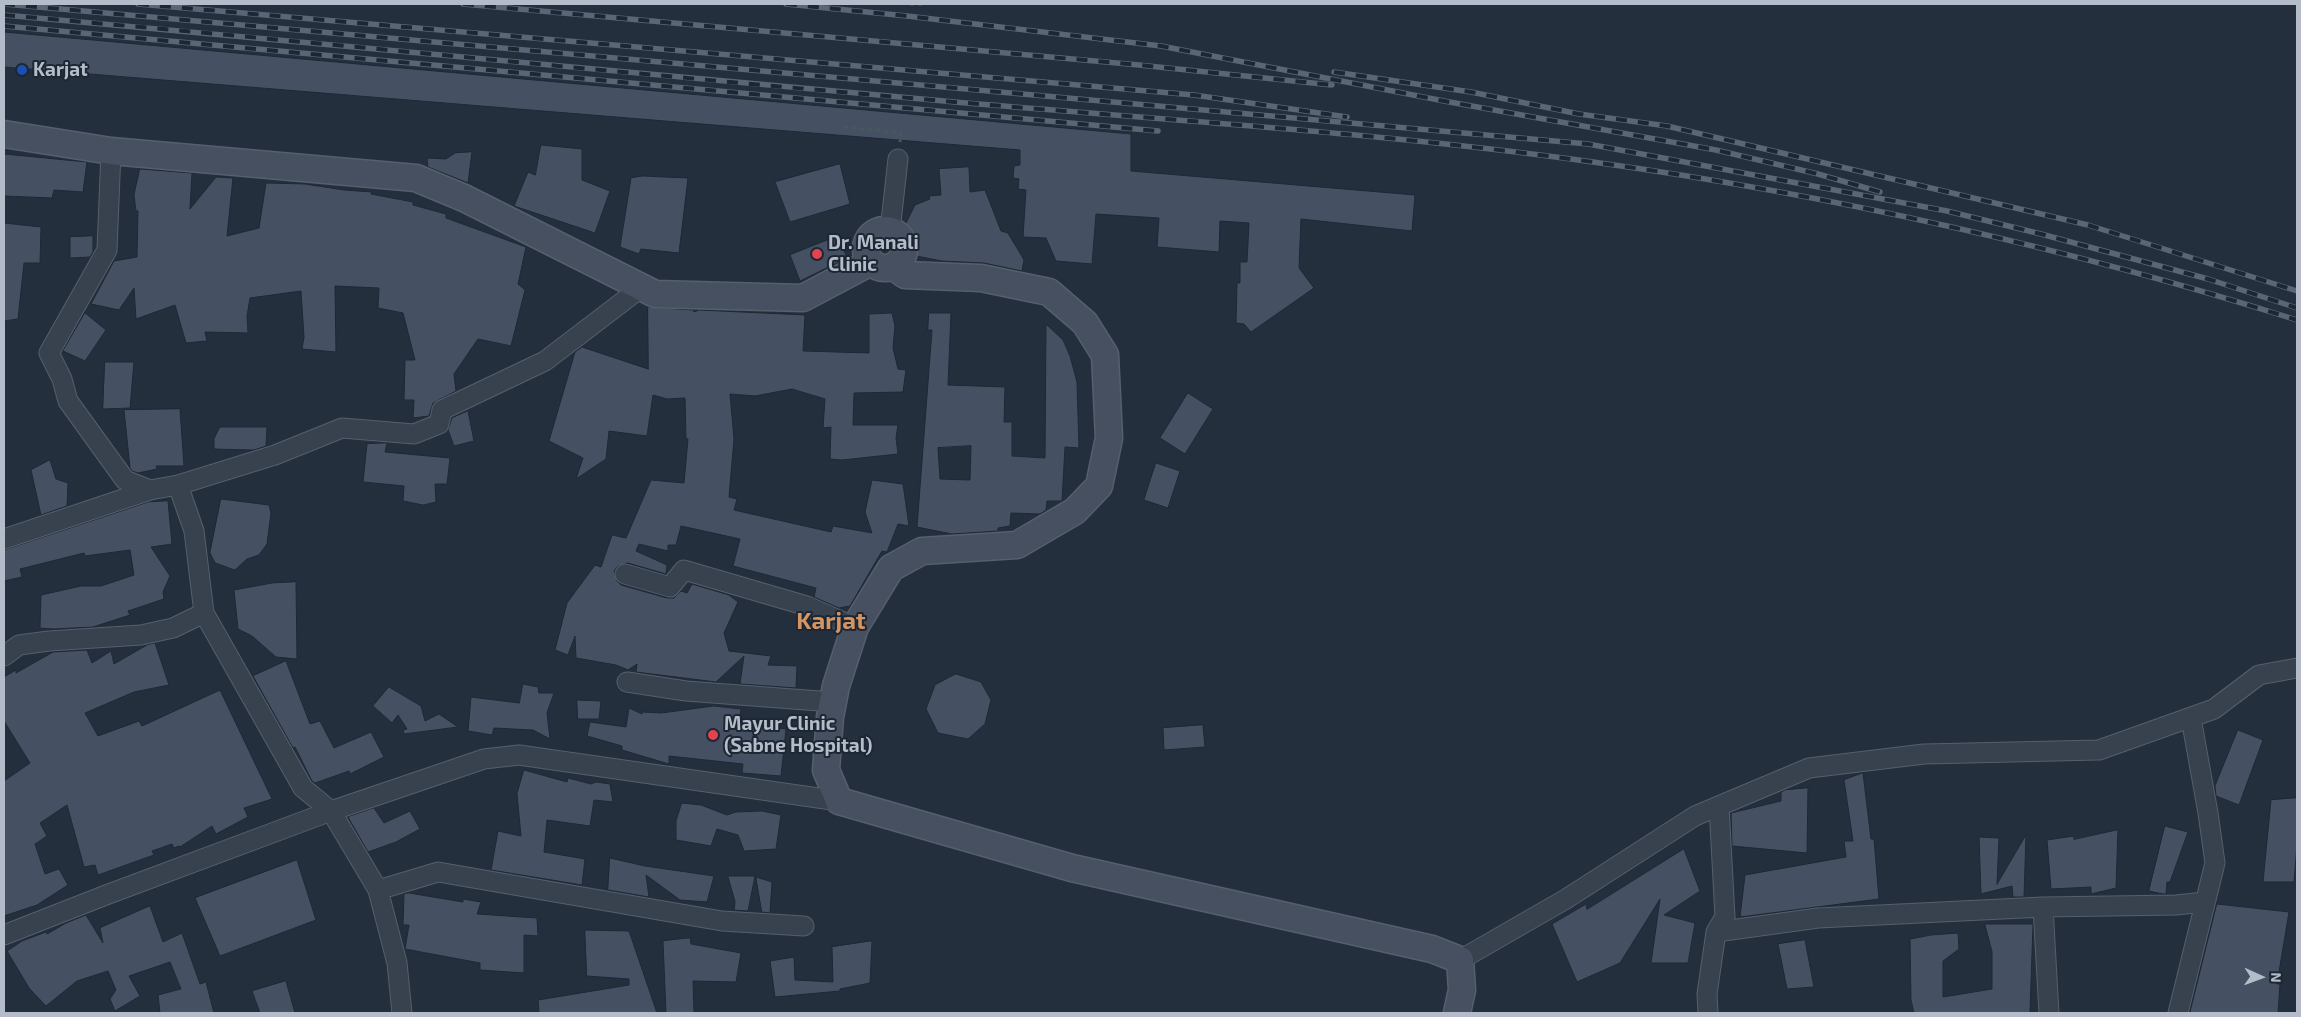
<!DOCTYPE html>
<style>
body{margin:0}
#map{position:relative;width:2301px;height:1017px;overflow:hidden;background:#242f3e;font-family:"Exo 2",sans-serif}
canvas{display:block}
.frame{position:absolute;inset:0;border:5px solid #b4bcc9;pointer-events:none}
.north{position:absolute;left:2236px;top:952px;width:50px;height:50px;-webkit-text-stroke:4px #1d2633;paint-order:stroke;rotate:92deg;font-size:14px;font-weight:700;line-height:20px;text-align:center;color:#b4bcc9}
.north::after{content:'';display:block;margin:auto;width:18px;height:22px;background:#b4bcc9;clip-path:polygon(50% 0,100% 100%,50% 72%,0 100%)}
</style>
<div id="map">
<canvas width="2301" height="1017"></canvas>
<div class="frame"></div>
<div class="north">N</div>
</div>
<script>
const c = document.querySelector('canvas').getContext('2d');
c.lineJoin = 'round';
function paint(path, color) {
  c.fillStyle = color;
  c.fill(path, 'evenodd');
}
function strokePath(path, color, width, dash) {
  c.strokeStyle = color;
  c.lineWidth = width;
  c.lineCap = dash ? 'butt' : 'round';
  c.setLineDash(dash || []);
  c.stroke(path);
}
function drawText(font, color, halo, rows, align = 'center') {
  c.font = font + ' "Exo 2",sans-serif';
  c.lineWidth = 4;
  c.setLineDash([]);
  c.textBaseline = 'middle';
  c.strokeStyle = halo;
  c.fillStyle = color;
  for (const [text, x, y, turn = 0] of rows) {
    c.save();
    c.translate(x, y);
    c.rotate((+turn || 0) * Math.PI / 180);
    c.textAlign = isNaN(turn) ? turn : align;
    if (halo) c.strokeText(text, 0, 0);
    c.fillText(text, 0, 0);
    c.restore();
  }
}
const building = new Path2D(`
 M4 32 1131 134V171L1415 195 1412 231 1301 219 1299 268 1314 288 1251 332 1244 324 1236 323 1237 283H1240V262H1247L1249 223 1220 221 1219 252 1157 247 1159 218 1096 214 1092 264 1056 261 1046 238 1023 237 1026 190 1018 189 1019 179 1013 178 1014 166 1020 165V150L4 67Z
 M541 145 582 149V180L610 191 595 233 514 206 528 172 535 175Z
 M472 152 468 183 428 167 427 158 446 159 455 153Z
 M4 154 87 162 83 192 54 190 52 198 4 196Z
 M840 164 850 204 790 222 775 182Z
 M969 167 970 192 985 190 1001 231 1008 233 1024 260 1022 271 984 263 942 261 906 254 905 225 915 205 930 199 929 196 941 195 939 169Z
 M140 169 192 173 190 209 216 177 233 178 227 236 259 228 266 183 305 184 344 190 372 192 371 194 413 202V205L446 214V218L526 247 518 284 525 290 511 346 478 339 454 374 456 391 433 403 429 416 413 418 414 400H404L405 360H415L403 313 378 308 379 288 335 286 336 352 302 349 304 337 301 291 250 298 247 316 248 333 205 332 207 341 186 343 175 305 136 319 134 288 119 310 91 304 114 261 137 257 138 211H136L134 195Z
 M643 176 688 178 679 253 641 249 639 254 620 247 631 178Z
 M4 223 41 227 40 263H24L18 319 4 321Z
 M93 236V252L90 257 70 258V237Z
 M838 236 847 258 800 281 790 255Z
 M648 307 693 310 694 312 699 310 805 315 803 351 869 353V314L892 313 895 326 893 348 898 369 906 370 903 392 854 393 853 425H898L896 438 898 454 842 460 830 459 831 427 823 428 825 399 792 389 755 396 730 394 734 439 729 497 737 499 734 510 831 532 833 526 872 533 865 512 872 480 903 484 909 526 898 524 887 552 882 551 850 606 839 608 814 597 816 588 733 566 740 539 681 526 676 545H668V551L639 544 636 551 667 565 666 574 628 563 618 566 614 571 617 581 621 585 667 598H674L681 591 687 593 692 584 729 595 738 602 724 633 729 651 771 656 768 665 797 666 796 688 740 684 744 656 716 682 636 672 637 664 628 670 616 665 576 658 575 636 568 655 555 650 567 603 595 565 601 567 612 535 626 538 651 480 684 483 688 439H686L685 398 667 399 653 395 647 436 609 431 606 459 576 479 583 458 549 441 575 352 582 347 648 369Z
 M85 313 106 330 85 361 63 351Z
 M929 313H951L948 385 1005 387 1004 422H1012V456L1045 458 1046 324 1063 340 1070 356 1077 382 1079 448 1065 447 1062 501H1047L1046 510 1040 514 1011 513 1010 526 998 528V531L952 534 917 527 932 330H928ZM971 446 970 480 940 479 938 448Z
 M105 362H134L130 408 103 409Z
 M1188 393 1213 409 1185 454 1160 438Z
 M180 409 184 466H156L157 469 138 473 132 471 130 468 124 410Z
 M468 411 474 441 454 446 448 430 452 418Z
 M220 427H267L266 446 254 450 214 449V439Z
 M387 443 385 452 450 458 447 484H435L436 502 423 505 403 501 404 486 363 482 367 444Z
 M50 460 56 479 68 483 67 506 41 515 31 470Z
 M1156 463 1180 471 1168 508 1144 500Z
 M221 499 269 505 271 513 267 544 259 555 247 559 235 570 215 563 210 553Z
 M168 501 172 544 151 547 170 576 163 592 164 599 128 611 130 615 93 627 54 629 40 628 41 595 81 586H101L134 575 130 550 85 556 84 553 20 569 22 577 4 581V550L148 502Z
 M296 582 297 659 276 657 252 636 238 629 234 590 272 583Z
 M155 643 169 685 134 692 85 713 98 736 139 721 142 726 220 690 272 799 244 808 248 817 216 834 212 826 180 847 179 846 174 848 172 844 152 851 154 855 98 875 95 865 84 867 67 805 40 823 47 836 35 844 45 874 59 869 68 885 37 905 4 916V781L30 763 4 721V677L16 670V673L53 652 87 650 92 663 111 651 114 664 147 645Z
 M286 661 310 724 320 721 334 748 371 732 384 757 350 774 349 771 315 783 312 781 295 747 293 748 253 676Z
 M956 674 981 682 991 700 985 724 968 739 938 733 926 709 935 685Z
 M523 684 538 687 539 693H554L547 713 550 739 533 730 494 728 492 735 468 731 471 697 519 703Z
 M389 687 421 706 425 721 439 714 458 727 404 734 403 730 407 729 398 715 392 723 373 706Z
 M577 700 601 701 599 719H578Z
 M714 706 741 709 739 723 786 729 781 776 742 773 743 764 669 756V764L622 750V746L587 736 590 722 626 727 629 708 642 714V712L661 713Z
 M1203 725 1205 747 1164 750 1163 728Z
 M2238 730 2263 740 2239 805 2216 796 2215 786Z
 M524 770 567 782 568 778 591 784 596 782 610 784 613 802 594 800 590 826 547 820 544 852 585 859 582 885 491 870 498 831 521 836 517 794Z
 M1863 773 1871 839H1874L1879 899 1740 917 1745 875 1846 857 1844 841H1853L1844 780Z
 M1808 788 1807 853 1732 846 1731 813 1781 801V792L1785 790Z
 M2297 798V844L2294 882H2263L2271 800Z
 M682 803 701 805 727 815 736 812 762 811 781 815 776 849 744 851 738 835 717 829 711 846 676 840V821Z
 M374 808 384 823 410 811 420 829 396 842 368 852 348 817Z
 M2165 826 2188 832 2170 882H2167L2166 894H2163L2149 891Z
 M2118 830 2116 888 2091 894V887L2051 889 2047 840 2074 836V839Z
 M2026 835 2024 897H2013L2012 886 1981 894 1979 837 1999 838 1997 884Z
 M1684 849 1700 891 1664 915 1695 923 1688 963H1651L1660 899 1620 963 1577 982 1552 924 1586 904 1587 909Z
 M610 858 645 866 714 876 707 902 680 900 646 875 649 897 608 890Z
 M297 860 316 920 220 956 195 898Z
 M728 876H755L748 911 734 910 735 902Z
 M756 877 772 882 770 913 762 912Z
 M409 893 463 902V899L481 902 477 914 537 918 538 936 524 935V973L480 970V963L405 949 409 925H403L404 894Z
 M2217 904 2289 912 2277 984H2280L2278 1013H2190Z
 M150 906 163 942 182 933 200 984 206 982 214 1013H160L158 995 181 989 170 962 129 976 140 996 115 1011 110 999 116 990 108 971 77 981 46 1006 29 988 7 951 22 941 46 932 47 934 66 923 86 915 103 943 100 928Z
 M1985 924H2033L2030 1013H1914L1911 1000 1910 939 1931 935 1958 933 1959 949 1943 961V997L1992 989V952Z
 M585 930 629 931 657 1013H539L538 1000 629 985V979L587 976Z
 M690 938 691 944 741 953 736 982 693 981 694 1013H666L663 941Z
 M1805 940 1814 987 1787 989 1778 944Z
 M872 941 870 983 840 989V991L775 997 770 961 794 957 795 980 833 982 832 947Z
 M286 981 295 1013H260L252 991Z`);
paint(building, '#455162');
strokePath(building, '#1f2835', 1);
const street = new Path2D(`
 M111 151 107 250 49 353 62 379 68 401 125 480 150 490
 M890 231 898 159
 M178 485 275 455 342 428 414 434 439 424 442 410 545 361 642 287
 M4 539 150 490 178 485 194 531 204 613 173 628 141 635 49 641 19 645 4 656
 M625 574 670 587 684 570 807 606 855 627
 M204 613 303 788 331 811 378 890 397 963 402 1013
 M627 682 686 691 833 702
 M378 890 438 872 722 921 804 926
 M2043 907 2176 905 2205 902
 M1716 932 1725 917 1719 806
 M4 935 106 895 331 811 484 759 519 755 839 801
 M1460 960 1566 899 1695 816 1809 768 1924 754 2099 750 2214 709 2259 675 2297 668
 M1708 1013 1707 994 1716 932 1818 918 2043 907 2049 1013
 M2178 1013 2215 863 2208 813 2191 718`);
const secondary = new Path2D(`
 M4 134 111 151 416 178 464 198 655 294 803 298 871 262
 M866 249a19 19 0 1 1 38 0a19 19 0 1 1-38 0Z
 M893 266 905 275 981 278 1049 292 1085 323 1105 355 1109 438 1099 486 1075 511 1017 545 922 551 891 568 855 627 836 686 830 717 826 770 839 801 1072 868 1432 949 1460 960 1462 990 1457 1013`);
strokePath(street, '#565f6c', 21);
strokePath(secondary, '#565f6c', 29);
strokePath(new Path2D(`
 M910 4H925
 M844 127 901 133 900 142`), '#44595c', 3, [4, 4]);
strokePath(street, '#38414e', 19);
strokePath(secondary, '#465061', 26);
const rail = new Path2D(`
 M4 4 1588 144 1947 211 2041 234 2208 279 2297 308
 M138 4 1194 95 1347 117
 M463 4 1139 65 1332 85
 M786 4 907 16 1161 46 1444 101 1716 150 1818 174 1880 192
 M4 15C317 42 630 74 944 101 1160 120 1378 132 1593 162 1832 195 2068 248 2297 320
 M4 26 1158 131
 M1334 72 1471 92 1579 114 1667 126 2088 225 2297 291`);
strokePath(rail, '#5a6575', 5.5);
strokePath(rail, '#1d2633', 4, [11]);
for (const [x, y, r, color] of [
 [22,70,6,"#1a4fb4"],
 [817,254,6,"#e0444e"],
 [713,735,6,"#e0444e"]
]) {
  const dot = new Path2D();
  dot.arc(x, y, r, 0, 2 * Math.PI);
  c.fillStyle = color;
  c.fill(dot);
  strokePath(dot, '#1d2633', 2);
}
drawText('bold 19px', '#b4bcc9', '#1d2633', [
 ["Karjat",33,70],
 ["Dr. Manali",828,243],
 ["Clinic",828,265],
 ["Mayur Clinic",724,724],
 ["(Sabne Hospital)",724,746]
], 'left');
drawText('bold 24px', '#d59563', '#1d2633', [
 ["Karjat",831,621]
]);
</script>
